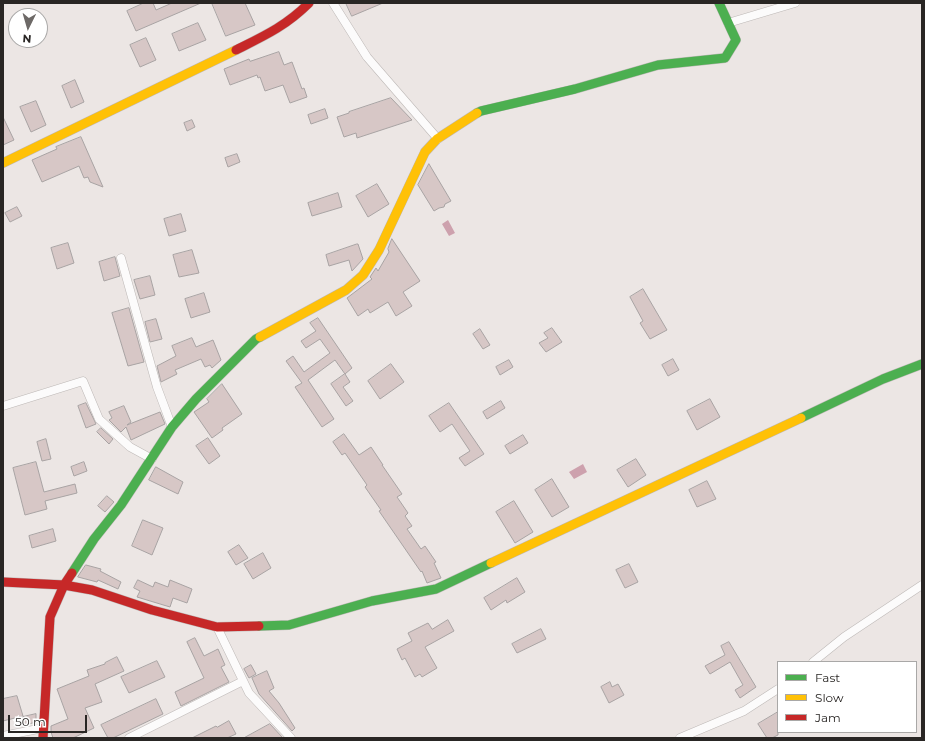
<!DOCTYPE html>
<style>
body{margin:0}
#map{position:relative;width:925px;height:741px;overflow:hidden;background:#ece6e4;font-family:Montserrat,sans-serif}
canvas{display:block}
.frame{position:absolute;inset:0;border:4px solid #292624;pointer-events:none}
.legend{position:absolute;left:777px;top:661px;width:140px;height:72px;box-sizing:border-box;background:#fff;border:1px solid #a9a8a7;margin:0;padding:5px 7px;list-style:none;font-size:12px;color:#292624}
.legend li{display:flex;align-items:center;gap:8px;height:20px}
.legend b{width:20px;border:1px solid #a9a8a7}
.north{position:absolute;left:8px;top:8px;width:40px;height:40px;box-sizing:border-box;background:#fff;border:1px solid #a9a8a7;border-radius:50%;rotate:185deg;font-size:11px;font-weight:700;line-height:16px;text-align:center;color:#292624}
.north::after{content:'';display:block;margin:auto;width:14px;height:18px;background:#6d6967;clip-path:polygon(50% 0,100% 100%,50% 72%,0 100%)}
.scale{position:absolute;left:8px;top:715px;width:79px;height:18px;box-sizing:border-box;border:2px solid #292624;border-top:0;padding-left:5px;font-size:12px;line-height:14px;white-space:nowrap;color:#292624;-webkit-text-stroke:3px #fff;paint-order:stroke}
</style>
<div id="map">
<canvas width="925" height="741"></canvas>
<div class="frame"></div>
<ul class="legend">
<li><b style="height:5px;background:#4caf50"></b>Fast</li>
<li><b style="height:5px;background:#ffc107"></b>Slow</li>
<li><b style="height:5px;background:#c62828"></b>Jam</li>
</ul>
<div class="north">N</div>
<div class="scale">50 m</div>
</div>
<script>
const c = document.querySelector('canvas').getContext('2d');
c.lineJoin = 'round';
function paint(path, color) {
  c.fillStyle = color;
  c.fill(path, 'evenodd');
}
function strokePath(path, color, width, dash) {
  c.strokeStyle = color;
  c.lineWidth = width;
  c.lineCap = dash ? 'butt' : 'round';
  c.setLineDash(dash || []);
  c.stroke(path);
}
paint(new Path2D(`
 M448 220 455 233 449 236 442 224Z
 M583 464 587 472 574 479 569 472Z`), '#cda1ad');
const building = new Path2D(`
 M144 3H153L156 10 172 3H201L136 31 127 11Z
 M212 3H245L255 25 226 36Z
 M346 3H383L352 16Z
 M198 23 206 40 179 51 172 34Z
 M146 38 156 60 140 67 130 45Z
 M279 52 284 65 292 62 302 89 304 88 307 97 290 103 283 85 265 91 260 77 258 78 257 75 230 85 224 69 249 59 250 61Z
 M75 80 84 102 71 108 62 86Z
 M391 98 412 120 357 138 356 133 344 137 337 117 349 113V112Z
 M36 101 46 125 31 132 20 107Z
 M325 109 328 118 311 124 308 115Z
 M3 117 14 140 3 145Z
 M192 120 195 127 187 131 184 123Z
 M81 137 103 187 90 182 88 177 84 178 79 166 42 182 32 160 57 149 56 147Z
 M237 154 240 162 228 167 225 158Z
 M429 164 451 201 445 204 444 207 439 208 434 211 418 185Z
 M377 184 389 204 368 217 356 196Z
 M338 193 342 207 312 216 308 203Z
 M17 207 22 216 10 222 5 213Z
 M181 214 186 231 169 236 164 219Z
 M392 239 420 281 403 292 412 306 396 316 388 302 370 313 368 309 358 316 347 298 372 279 370 277 376 268 378 271 389 252 388 249Z
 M68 243 74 263 57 269 51 248Z
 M357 244H358L363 259 352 271 349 260 329 266 326 255Z
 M192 250 199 273 179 277 173 255Z
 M115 257 120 276 104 281 99 262Z
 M150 276 155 295 140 299 134 280Z
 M643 289 667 330 650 339 640 323 643 321 630 297Z
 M204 293 210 312 191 318 185 299Z
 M129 308 144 362 128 366 112 313Z
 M318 318 352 368 345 374 335 360 308 380 334 419 322 427 295 387 302 383 286 361 293 356 304 372 330 353 320 339 306 348 301 341 316 331 310 323Z
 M156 319 162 339 150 342 145 322Z
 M552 328 562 342 546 352 539 343 548 338 544 333Z
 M480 329 490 345 483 349 473 334Z
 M192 338 196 347 213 340 221 360 212 368 210 365 205 367 201 359 175 370 177 374 161 382 157 366 176 356 172 346Z
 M673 359 679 370 668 376 662 365Z
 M509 360 513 367 500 375 496 367Z
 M391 364 404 382 380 399 368 381Z
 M345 374 350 382 343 387 353 401 346 406 331 384Z
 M222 384 242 414 222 428 223 430 212 438 194 412 209 402 207 399Z
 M710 399 720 417 697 430 687 411Z
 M501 401 505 408 487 419 483 412Z
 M86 403 96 424 86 428 78 406Z
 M449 403 484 454 465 466 459 458 470 451 452 424 440 432 429 416Z
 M124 406 131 422 127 425 160 412 165 424 131 440 126 427 121 432 109 420 112 418 109 412Z
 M101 428 113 439 109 444 97 432Z
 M344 434 359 455 371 447 383 465H382L402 494 397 497 408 513 405 516 412 526 407 529 421 549 425 546 436 562 434 563 441 578 427 583 422 571 421 572 379 511 381 510 365 487 367 485 345 453 342 455 333 442Z
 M523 435 528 443 510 454 505 446Z
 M208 438 220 456 209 464 196 446Z
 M46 439 51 459 42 461 37 442Z
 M636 459 646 475 628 487 617 470Z
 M36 462 44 492 75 484 77 493 45 501 47 509 25 515 13 468Z
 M84 462 87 471 74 476 71 467Z
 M156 467 183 482 178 494 149 480Z
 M552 479 569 507 552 517 535 490Z
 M707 481 716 499 697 507 689 490Z
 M107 496 114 502 105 512 98 506Z
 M514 501 533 532 515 543 496 512Z
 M143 520 163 528 152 555 132 546Z
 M53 529 56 541 32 548 29 536Z
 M239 545 248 558 236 565 228 552Z
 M263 553 271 568 253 579 244 564Z
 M629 564 638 582 625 588 616 570Z
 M86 565 101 569 100 571 121 582 118 589 98 580 97 582 78 577Z
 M517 578 525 592 507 603 506 600 491 610 484 598Z
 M138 580 153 587 155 582 168 587 170 580 192 589 187 603 173 598 170 607 137 597 140 591 134 588Z
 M448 620 454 631 425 647 437 668 422 677 420 674 415 677 405 658 402 660 397 649 412 641 408 633 428 623 432 629Z
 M541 629 546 639 517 653 512 644Z
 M195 638 204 656 218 649 225 665 221 667 229 682 181 706 175 692 204 678 187 642Z
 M729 642 756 687 740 698 735 690 743 685 730 662 710 674 705 666 725 655 721 646Z
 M117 657 124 671 95 684 102 702 85 708 94 728 73 738H53L51 732V726L68 719 57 689 89 676 87 670 105 664V663Z
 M157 661 165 677 129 693 121 677Z
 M251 665 256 674 249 678 244 669Z
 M267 671 274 688 269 691 279 703 295 728 292 731 259 694 252 678Z
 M610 682 612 687 618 684 624 695 609 703 601 687Z
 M17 696 23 716 3 721V699Z
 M156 699 163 714 113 738H108L101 725Z
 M778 712V735L772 738H767L758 724Z
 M36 714V722L25 725 23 717Z
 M229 721 236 734 227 738H192L216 726 217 727Z
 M270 724 283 738H244Z`);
paint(building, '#d7c7c6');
strokePath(building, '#a8a3a3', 1);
const street = new Path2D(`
 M333 3 367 57 438 139
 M728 23 795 3
 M121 258 157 387 172 427
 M3 406 83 381 99 419 130 447 152 459
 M217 627 249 693 291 738
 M813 662 844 637 922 585
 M3 736 43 728
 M129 738 243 681
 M680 738 744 711 778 689`);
const fast = new Path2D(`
 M477 113 481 111 575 89 658 65 725 58 736 40 719 3
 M801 418 883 379 922 364
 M72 573 94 539 121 505 172 427 196 399 256 339 260 337
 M259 626 289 625 372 601 436 589 491 563`);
const slow = new Path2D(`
 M3 163 236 50
 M260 337 346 290 363 275 379 250 425 152 437 139 477 113
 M491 563 801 418`);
const jam = new Path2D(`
 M236 50C264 36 286 26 309 3
 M3 582 64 585 92 590 152 610 217 627 259 626
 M43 738 50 617 64 585 72 573`);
strokePath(street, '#bdb8b6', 9);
strokePath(fast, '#bdb8b6', 10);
strokePath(slow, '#bdb8b6', 10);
strokePath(jam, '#bdb8b6', 10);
strokePath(street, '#fcfbfb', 8);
strokePath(fast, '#4caf50', 9);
strokePath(slow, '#ffc107', 9);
strokePath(jam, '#c62828', 9);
</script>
